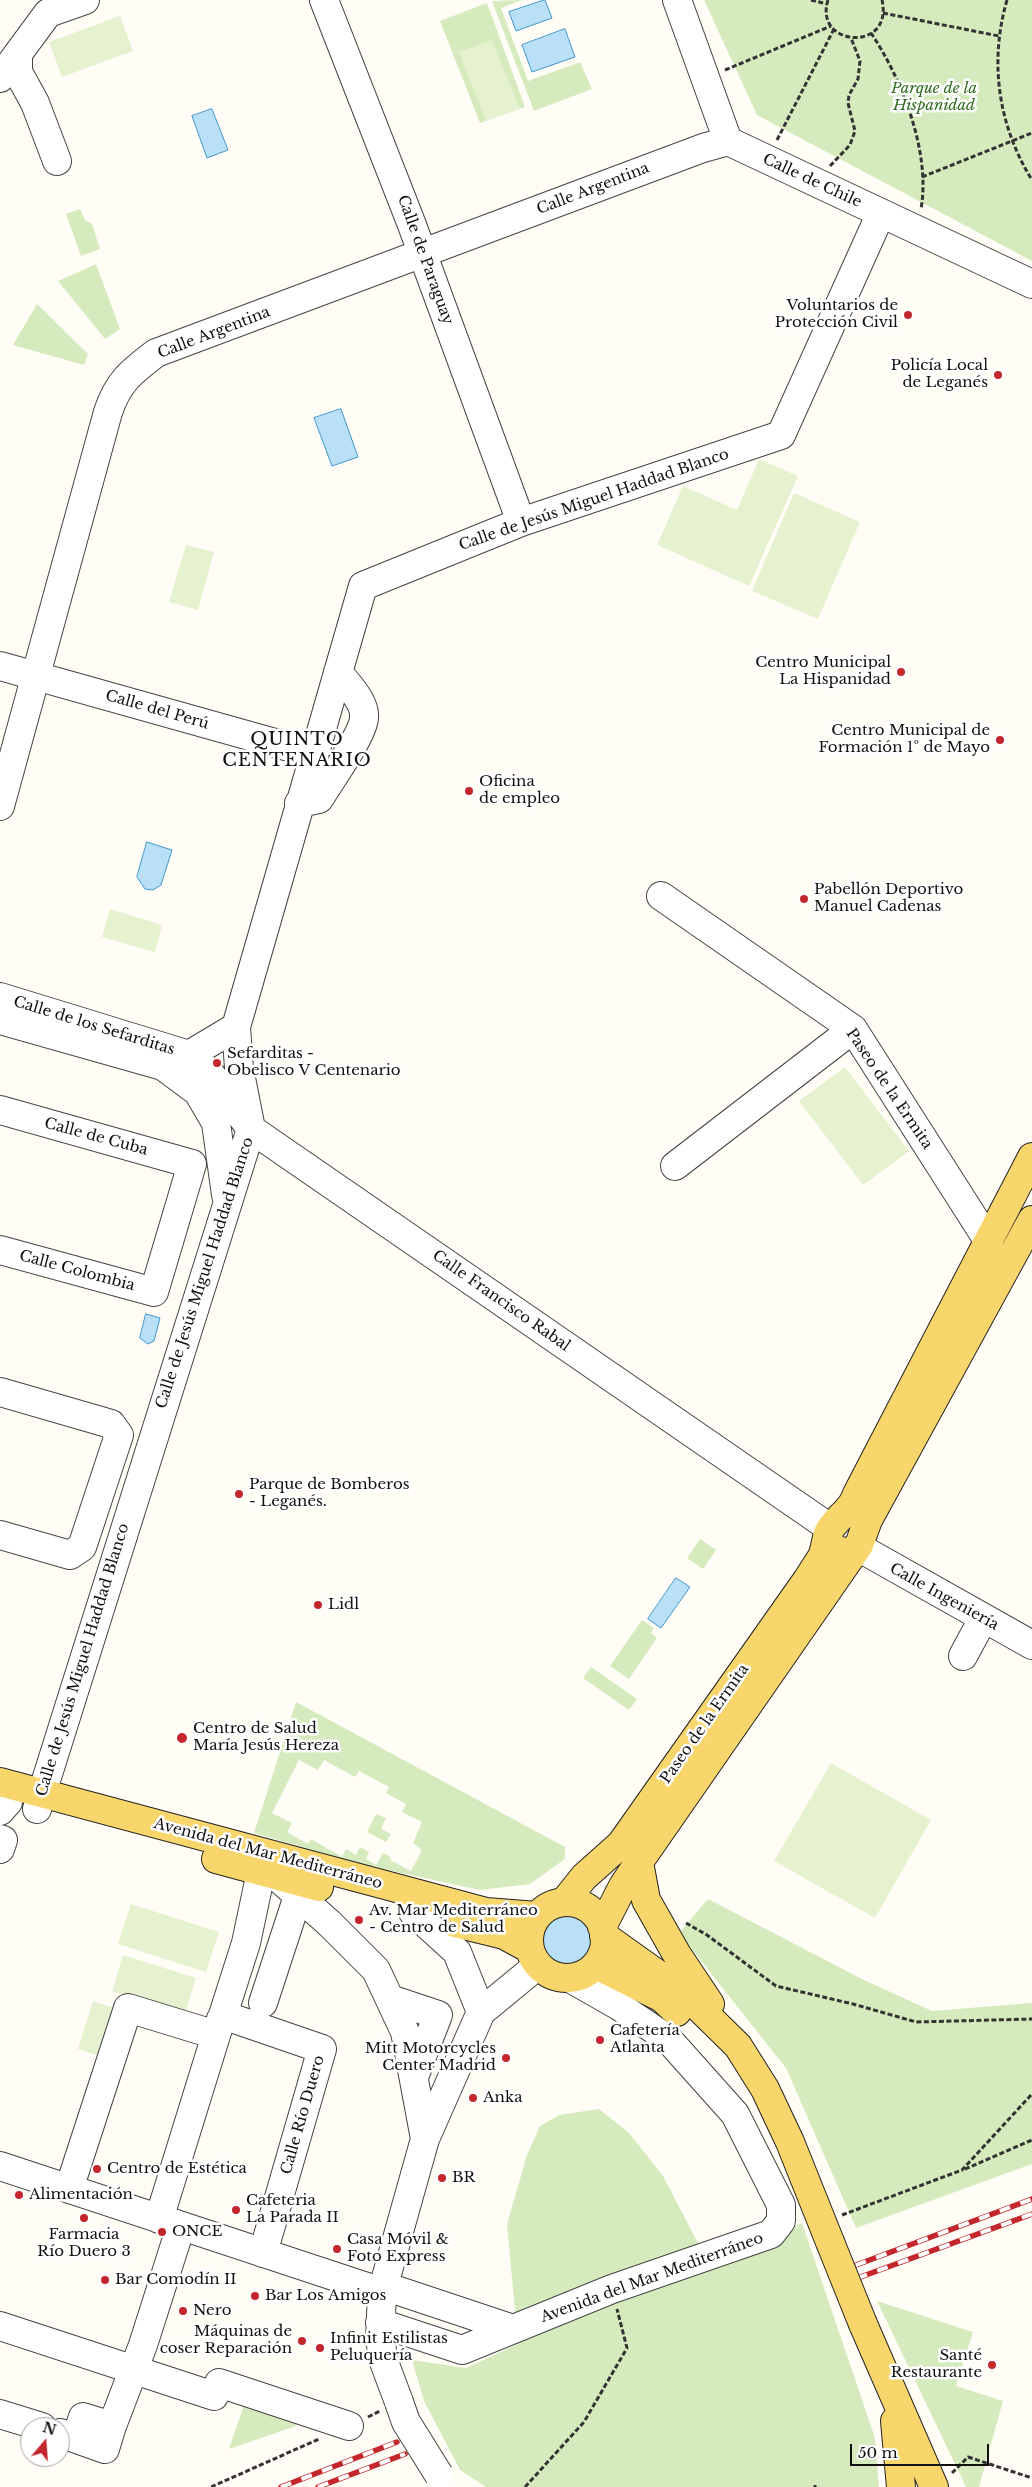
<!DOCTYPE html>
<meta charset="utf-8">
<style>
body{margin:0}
#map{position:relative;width:1032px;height:2487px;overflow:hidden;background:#fffdf5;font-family:"Libre Baskerville",serif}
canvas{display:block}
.north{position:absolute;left:20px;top:2417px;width:50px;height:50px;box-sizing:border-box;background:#fff;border:1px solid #a0a0a0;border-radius:50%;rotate:18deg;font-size:14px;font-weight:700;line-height:20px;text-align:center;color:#111}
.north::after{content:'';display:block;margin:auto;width:18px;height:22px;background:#c4262e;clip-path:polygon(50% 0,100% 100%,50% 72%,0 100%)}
.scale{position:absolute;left:850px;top:2444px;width:139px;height:22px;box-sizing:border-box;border:2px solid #111;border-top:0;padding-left:6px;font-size:15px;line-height:18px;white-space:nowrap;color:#111;-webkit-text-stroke:4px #fff;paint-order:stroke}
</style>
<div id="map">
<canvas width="1032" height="2487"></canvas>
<div class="north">N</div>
<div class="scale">50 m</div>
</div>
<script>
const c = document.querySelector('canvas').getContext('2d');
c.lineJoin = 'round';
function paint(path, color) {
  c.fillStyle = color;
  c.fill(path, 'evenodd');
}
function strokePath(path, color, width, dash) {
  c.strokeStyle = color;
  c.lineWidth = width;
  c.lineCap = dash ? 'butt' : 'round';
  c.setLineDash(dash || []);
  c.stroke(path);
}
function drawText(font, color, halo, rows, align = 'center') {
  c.font = font + ' "Libre Baskerville",serif';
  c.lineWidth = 5;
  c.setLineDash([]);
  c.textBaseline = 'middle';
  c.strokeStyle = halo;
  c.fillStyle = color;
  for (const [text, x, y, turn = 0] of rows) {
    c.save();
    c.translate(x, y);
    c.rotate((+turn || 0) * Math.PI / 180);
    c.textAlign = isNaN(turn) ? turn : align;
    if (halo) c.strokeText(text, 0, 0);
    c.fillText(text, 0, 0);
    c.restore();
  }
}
paint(new Path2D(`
 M522 0 501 8 528 81 580 62 592 89 534 111 492 1Z
 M704 0H1032V261L757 115Z
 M487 3 525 107 480 123 440 21Z
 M80 209 85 220 92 224 100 249 81 256 66 214Z
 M96 264 120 329 105 339 58 281Z
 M37 304 88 354 84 365 13 345Z
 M700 1539 716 1550 703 1569 687 1558Z
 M642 1620 654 1628 651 1633 657 1638 629 1679 610 1666Z
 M591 1667 637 1699 629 1710 583 1678Z
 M296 1702 565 1847V1859L530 1884 480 1890 369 1866 254 1833ZM299 1760 318 1770 324 1760 355 1777 359 1771 389 1787 386 1793 406 1804 402 1812 422 1822 413 1843 422 1850 411 1871 390 1860 391 1857 383 1853 376 1865 366 1859 369 1852 360 1847 356 1855 346 1849 342 1857 311 1839 308 1844 287 1832 292 1823 272 1813Z
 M376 1814 386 1818 381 1829 391 1834 386 1842 367 1832Z
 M708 1899 862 1979 932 2011 1032 2003V2164L856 2228 786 2068 679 1933Z
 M599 2109 629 2133 663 2176 711 2268 802 2223 875 2438 879 2487H486L460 2470 424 2401 412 2360 466 2368 518 2344 507 2224 527 2155 540 2126 559 2115Z
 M877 2301 973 2332 956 2386 1003 2401 979 2487H966Z
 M247 2396 297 2413 296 2426 229 2449Z`), '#d5ebbd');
paint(new Path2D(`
 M120 16 133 51 62 77 49 42Z
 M492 40 520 109 486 121 459 52Z
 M759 459 798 476 749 586 657 545 683 486 737 510Z
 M794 493 860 522 818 619 752 591Z
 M186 545 214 552 198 610 169 602Z
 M110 909 162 925 155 952 102 937Z
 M845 1067 909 1151 863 1185 799 1101Z
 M831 1763 931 1820 875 1918 774 1861Z
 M131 1904 219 1932 206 1972 118 1944Z
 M123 1955 196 1978 185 2014 112 1991Z
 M93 2001 117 2009 103 2057 78 2049Z`), '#e6f2cf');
const water = new Path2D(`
 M545 0 552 18 516 31 509 12Z
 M565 29 575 57 532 72 522 45Z
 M212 109 228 150 207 158 192 116Z
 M341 409 358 457 332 466 314 418Z
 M147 842 172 850 161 885 153 890 145 889 137 877Z
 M146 1314 160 1318 154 1341 148 1344 140 1338Z
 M676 1578 690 1587 661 1628 648 1619Z
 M539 1939a26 26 0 1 1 52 0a26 26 0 1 1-52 0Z`);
paint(water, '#b9e0f7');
strokePath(water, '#3f96cf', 1);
const minor = new Path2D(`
 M324 0 412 225 521 522
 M677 0 728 141 1032 284
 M18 54V72L35 103 57 161
 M0 78 48 13 85 0
 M0 666 314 754
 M299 803 319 799C329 782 363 735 364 718 366 702 347 684 338 672
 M0 806 108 412C118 382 131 372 156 353L703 148 728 141
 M661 896 853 1029 989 1242
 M0 997 189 1055 209 1072 251 1129 830 1528
 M0 1020 163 1066 198 1092 216 1123 226 1195
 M172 1060 189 1055 236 1027
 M0 1110 192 1164 154 1292 0 1250
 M675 1166 853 1029
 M0 1392 111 1424 119 1435 82 1547 70 1555 0 1535
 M858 1547 1032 1645
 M963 1656 983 1619
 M37 1809 251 1129 239 1068 236 1027 363 586 521 522 781 435 881 213
 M0 1811 8 1802
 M0 1839 3 1840 0 1849
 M261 1872 246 1943 223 2015 322 2049 263 2253
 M276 1876 329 1923 376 1970 405 2032 425 2139
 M413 1912 457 1952 481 2012
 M390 1999 438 2015 414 2077
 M263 2003 298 1896
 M0 2166 382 2292
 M69 2189 128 2008 216 2035
 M159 2219 221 2019
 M384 2286 513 2329
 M380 2323 462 2350 612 2289 771 2234 781 2221V2205L735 2114 668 2039 619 2006 570 1978
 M0 2326 214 2396 219 2383 349 2426
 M399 2402 384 2362 380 2339 382 2292 425 2139 481 2012 538 1965
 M0 2414 42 2427
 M112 2426 143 2345 181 2226
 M60 2433 105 2449 112 2426 83 2417 76 2438`);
const major = new Path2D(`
 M855 1549C849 1552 842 1553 836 1549 814 1535 841 1519 849 1508 853 1504 855 1499 857 1494L1032 1157
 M0 1782 486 1912 537 1916
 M216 1859 319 1887
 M639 1862 646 1900 676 1953 710 2004
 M564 1902 584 1877 621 1844 807 1580 823 1555 828 1533
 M529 1940a38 38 0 1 1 76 0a38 38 0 1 1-76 0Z
 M455 1923 504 1935 530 1949
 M602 1927 623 1886 639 1862 859 1545 868 1520 1032 1220
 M604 1936 684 1993 738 2046 765 2089 790 2142 830 2242
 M596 1965 662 1998 677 2012
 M863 2324 934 2487
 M895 2421 901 2487`);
strokePath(minor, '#444', 30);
strokePath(major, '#222', 30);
strokePath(new Path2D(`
 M811 0 827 4
 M828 0C813 47 894 53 882 0
 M1007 0C989 62 998 125 1032 180
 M883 13 999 36
 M871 33C902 79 931 153 921 209
 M725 70 831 26
 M777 140 834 29
 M830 166 850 145 855 131 848 103 849 95 858 79 860 61 851 38
 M922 177 1032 133
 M686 1923 707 1935 776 1986 853 2004 916 2022 1032 2019
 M965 2169 1032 2140
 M842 2215 962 2170 1032 2094
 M368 2417 380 2411
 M952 2473 968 2457 1032 2478
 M815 2485V2487
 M211 2487 319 2439
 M525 2487 584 2422 627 2348 617 2309`), '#333', 3, [5, 2.5]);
strokePath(minor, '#fff', 28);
strokePath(major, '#f9d66b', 28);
const rail = new Path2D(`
 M835 2273 1032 2199
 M836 2286 1032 2214
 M281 2487 397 2442
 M318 2487 405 2454`);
strokePath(rail, '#c4262e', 5.5);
strokePath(rail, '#fff', 4, [11]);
const minorBridge = new Path2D(`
 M399 2402 406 2422 439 2475`);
const majorBridge = new Path2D(`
 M830 2242 863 2324`);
strokePath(minorBridge, '#444', 30, []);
strokePath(majorBridge, '#222', 30, []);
strokePath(minorBridge, '#fff', 28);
strokePath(majorBridge, '#f9d66b', 28);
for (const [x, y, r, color] of [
 [908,315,5,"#c4262e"],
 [998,375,5,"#c4262e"],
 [901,672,5,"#c4262e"],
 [1000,740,5,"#c4262e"],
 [469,791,5,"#c4262e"],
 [804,899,5,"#c4262e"],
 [217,1063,5,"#c4262e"],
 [239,1494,5,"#c4262e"],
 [318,1605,5,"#c4262e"],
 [182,1738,6,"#c4262e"],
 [359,1920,5,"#c4262e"],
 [600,2040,5,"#c4262e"],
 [506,2058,5,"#c4262e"],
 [473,2098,5,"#c4262e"],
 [97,2169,5,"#c4262e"],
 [442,2178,5,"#c4262e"],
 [19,2195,5,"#c4262e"],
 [236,2210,5,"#c4262e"],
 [84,2218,5,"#c4262e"],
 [162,2232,5,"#c4262e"],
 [337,2249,5,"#c4262e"],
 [105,2280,5,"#c4262e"],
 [255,2296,5,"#c4262e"],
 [183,2311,5,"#c4262e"],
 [302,2341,5,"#c4262e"],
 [320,2348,5,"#c4262e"],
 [992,2365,5,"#c4262e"]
]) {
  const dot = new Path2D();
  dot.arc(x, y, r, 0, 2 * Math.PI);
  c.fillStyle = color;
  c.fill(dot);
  strokePath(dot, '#fff', 2);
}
drawText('italic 15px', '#2f6b1f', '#fff', [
 ["Parque de la",934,89],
 ["Hispanidad",934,106]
]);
drawText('15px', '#111', '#fff', [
 ["Calle de Chile",812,181,25],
 ["Calle Argentina",593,189,-21],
 ["Calle de Paraguay",425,260,70],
 ["Calle Argentina",214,333,-21],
 ["Calle de Jesús Miguel Haddad Blanco",594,500,-19],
 ["Calle del Perú",157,710,16],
 ["Calle de los Sefarditas",94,1026,17],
 ["Paseo de la Ermita",889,1089,56],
 ["Calle de Cuba",96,1137,15],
 ["Calle Colombia",77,1271,15],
 ["Calle de Jesús Miguel Haddad Blanco",205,1273,-72],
 ["Calle Francisco Rabal",501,1301,35],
 ["Calle Ingeniería",944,1597,29],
 ["Calle de Jesús Miguel Haddad Blanco",83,1660,-73],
 ["Paseo de la Ermita",705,1724,-55],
 ["Avenida del Mar Mediterráneo",268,1854,15],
 ["Calle Río Duero",303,2115,-74],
 ["Avenida del Mar Mediterráneo",652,2278,-20]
]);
drawText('15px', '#111', '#fff', [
 ["Voluntarios de",898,306,"right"],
 ["Protección Civil",898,323,"right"],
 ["Policía Local",988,366,"right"],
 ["de Leganés",988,383,"right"],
 ["Centro Municipal",891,663,"right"],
 ["La Hispanidad",891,680,"right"],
 ["Centro Municipal de",990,731,"right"],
 ["Formación 1º de Mayo",990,748,"right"],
 ["Oficina",479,782],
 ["de empleo",479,799],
 ["Pabellón Deportivo",814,890],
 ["Manuel Cadenas",814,907],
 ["Sefarditas -",227,1054],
 ["Obelisco V Centenario",227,1071],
 ["Parque de Bomberos",249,1485],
 ["- Leganés.",249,1502],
 ["Lidl",328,1605],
 ["Centro de Salud",193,1729],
 ["María Jesús Hereza",193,1746],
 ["Av. Mar Mediterráneo",369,1911],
 ["- Centro de Salud",369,1928],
 ["Cafetería",610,2031],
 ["Atlanta",610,2048],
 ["Mitt Motorcycles",496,2049,"right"],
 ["Center Madrid",496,2066,"right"],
 ["Anka",483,2098],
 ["Centro de Estética",107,2169],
 ["BR",452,2178],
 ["Alimentación",29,2195],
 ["Cafeteria",246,2201],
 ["La Parada II",246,2218],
 ["ONCE",172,2232],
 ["Farmacia",84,2235,"center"],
 ["Río Duero 3",84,2252,"center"],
 ["Casa Móvil &",347,2240],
 ["Foto Express",347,2257],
 ["Bar Comodín II",115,2280],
 ["Bar Los Amigos",265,2296],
 ["Nero",193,2311],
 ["Máquinas de",292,2332,"right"],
 ["coser Reparación",292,2349,"right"],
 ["Infinit Estilistas",330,2339],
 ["Peluquería",330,2356],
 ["Santé",982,2356,"right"],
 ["Restaurante",982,2373,"right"]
], 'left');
c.letterSpacing = '1px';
drawText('18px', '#111', '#fff', [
 ["QUINTO",297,740],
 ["CENTENARIO",297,761]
]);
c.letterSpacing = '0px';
</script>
